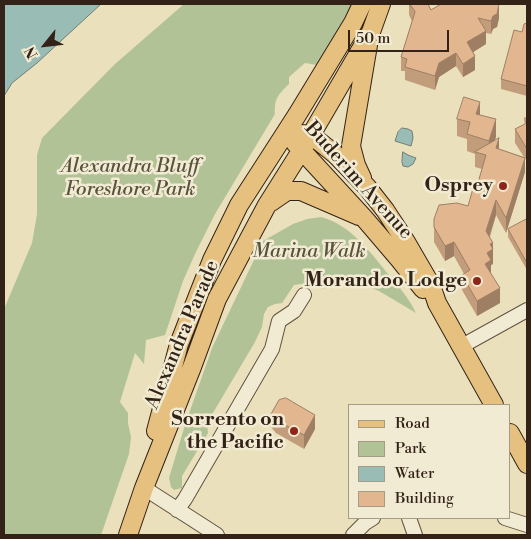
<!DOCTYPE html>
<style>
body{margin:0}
#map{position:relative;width:531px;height:539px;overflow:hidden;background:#ebe0bc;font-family:"Libre Bodoni",serif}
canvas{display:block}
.frame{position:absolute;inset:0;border:5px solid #332217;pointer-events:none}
.legend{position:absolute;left:348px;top:404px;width:162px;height:115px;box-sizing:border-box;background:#f2ebd3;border:1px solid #a69b88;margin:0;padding:6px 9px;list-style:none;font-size:15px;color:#332217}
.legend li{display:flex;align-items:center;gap:10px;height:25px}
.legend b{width:25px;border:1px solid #a69b88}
.north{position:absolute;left:20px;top:20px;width:50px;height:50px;-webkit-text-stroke:4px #f2ebd3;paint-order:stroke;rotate:241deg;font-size:14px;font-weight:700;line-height:20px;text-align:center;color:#332217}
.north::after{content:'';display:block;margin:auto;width:18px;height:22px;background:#332217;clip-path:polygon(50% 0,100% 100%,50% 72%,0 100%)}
.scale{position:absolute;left:348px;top:30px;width:101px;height:22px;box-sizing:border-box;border:2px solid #332217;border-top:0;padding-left:6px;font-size:15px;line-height:18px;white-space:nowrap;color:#332217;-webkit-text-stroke:4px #f2ebd3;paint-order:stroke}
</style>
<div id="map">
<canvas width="531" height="539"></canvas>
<div class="frame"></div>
<ul class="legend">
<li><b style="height:6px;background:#e6c07e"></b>Road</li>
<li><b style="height:14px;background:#b1c396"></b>Park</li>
<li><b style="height:14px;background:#99bcb5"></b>Water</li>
<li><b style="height:14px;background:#e2b68f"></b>Building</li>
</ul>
<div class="north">N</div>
<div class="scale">50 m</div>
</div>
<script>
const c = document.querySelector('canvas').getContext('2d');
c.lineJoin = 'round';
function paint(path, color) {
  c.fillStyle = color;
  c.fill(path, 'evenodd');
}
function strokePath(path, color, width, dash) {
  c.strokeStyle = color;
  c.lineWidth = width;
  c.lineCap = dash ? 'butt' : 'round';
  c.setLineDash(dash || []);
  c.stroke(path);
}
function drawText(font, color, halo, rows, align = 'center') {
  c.font = font + ' "Libre Bodoni",serif';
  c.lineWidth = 5;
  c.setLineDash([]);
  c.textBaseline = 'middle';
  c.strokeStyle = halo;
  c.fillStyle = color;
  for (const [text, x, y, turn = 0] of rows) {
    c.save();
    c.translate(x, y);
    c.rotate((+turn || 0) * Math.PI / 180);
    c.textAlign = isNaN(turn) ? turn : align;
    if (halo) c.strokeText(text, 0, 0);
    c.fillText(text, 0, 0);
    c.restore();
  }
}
paint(new Path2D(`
 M184 4H352L333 40 317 65 305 63 289 77V84C279 94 274 98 275 114L215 214 196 252 183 281 165 335 146 340 144 364 135 353 120 402 128 413V423L131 437 129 454 101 535H4V309L32 243 37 214V155L42 138 115 64Z
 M321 217C351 225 370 252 389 275 399 287 409 298 416 313L379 291 361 284 329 277 324 289 301 284 294 285 282 303 275 304 268 307 264 314 262 327 255 342 207 423 208 433 182 476V488L174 490 171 487 169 478 185 425 212 348 263 241 293 224 307 219Z`), '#b1c396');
const water = new Path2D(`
 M4 4H101L37 63 12 83 4 96Z
 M402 128 408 129 412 131 413 138 411 146 395 141 398 132Z
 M403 152 408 155 416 158 413 164 408 167 403 166 402 162Z`);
paint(water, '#99bcb5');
strokePath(water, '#707e76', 1);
const minor = new Path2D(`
 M462 346 527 310
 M144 488 217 535
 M177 510 185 499 272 349 279 321 294 311 304 295
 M409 518 415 535
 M505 518 527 525
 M353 535 365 523 373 518`);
const major = new Path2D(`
 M301 134 311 135 336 155 367 187 385 210 406 242 431 285 437 303 494 405
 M295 143 364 218 399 259 423 289
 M362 178 356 165 351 146 368 45
 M271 202 287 191H301L359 216
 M156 431 179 344 212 260 239 205 297 115 353 23 362 4
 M510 433 527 464
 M128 535 144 488 192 367 217 299 267 205 311 135 371 32 381 4`);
strokePath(minor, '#615240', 16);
strokePath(major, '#332217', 20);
strokePath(minor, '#f2ebd3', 14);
strokePath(major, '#e6c07e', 18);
paint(new Path2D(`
 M409 4H428L431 10 499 18 497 27 493 29 491 34 486 33V44L473 52 475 70 463 77 456 66 439 77 435 90 405 80V71H401V57L412 21 409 15Z
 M527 21V96L501 89V79Z
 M480 115 496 137 494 140 499 149 524 157 515 143V129L525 124 527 118V162L525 158V172L506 233 496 215 490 237 493 258V264L491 265V273L500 303 477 316 462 290V275L464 274 454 256 445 261 434 242V227L468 206 477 186 482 169 475 167V154L467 151V139L457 136V119Z
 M527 219V270L508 237V229Z
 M271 414 315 429 304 449 276 433 271 427Z`), '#c29d7b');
paint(new Path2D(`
 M499 4V18L497 27 493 29 491 34V21L493 16Z
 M486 31V44L467 56V42Z
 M456 53V66L439 77 435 90V76L439 63Z
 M475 56V70L463 77V64Z
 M480 102V120L476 114Z
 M496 119V137L489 158V141Z
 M499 138V153L496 148Z
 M525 158V172L506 233V218Z
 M496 200V215L486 246V231Z
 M454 242V256L445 261V246Z
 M493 243V264L491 265V275L485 264 487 253 490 244Z
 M500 288V303L477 316V301Z
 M315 415V429L304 449V435Z`), '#9e7f64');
const building = new Path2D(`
 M410 4H428L431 10 441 4H499L497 14 493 16 491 21 478 18 486 31 467 42 475 56 463 64 456 53 439 63 435 76 405 67 407 59 401 57 415 12Z
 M527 21V86L501 79 514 30 522 32 524 24 527 23Z
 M464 97 480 102 476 114 496 119 489 141 467 134 470 122 457 119Z
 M525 118H527V149L515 129 525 124Z
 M499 138 496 148 525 158 506 218 496 200 486 231 493 243 490 244 493 249 487 253 491 260 485 264 500 288 477 301 462 275 470 270 454 242 445 246 434 227V219L439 205 457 203 468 206 474 185 477 186 486 155 475 152Z
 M527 219V263L508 229Z
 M286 398 315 415 304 435 276 420 271 414 279 400Z`);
paint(building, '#e2b68f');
strokePath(building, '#9e7f64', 1);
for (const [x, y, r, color] of [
 [503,186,5,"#8f2418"],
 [477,281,5,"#8f2418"],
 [294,431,5,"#8f2418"]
]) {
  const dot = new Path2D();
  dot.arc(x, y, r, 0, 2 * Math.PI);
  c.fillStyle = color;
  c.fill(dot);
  strokePath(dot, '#f2ebd3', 2);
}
drawText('italic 20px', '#59523d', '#f2ebd3', [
 ["Alexandra Bluff",130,167],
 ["Foreshore Park",130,190],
 ["Marina Walk",309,252]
]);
drawText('20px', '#332217', '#f2ebd3', [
 ["Buderim Avenue",358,181,48],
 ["Alexandra Parade",183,335,-67]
]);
drawText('bold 20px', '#332217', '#f2ebd3', [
 ["Osprey",493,186],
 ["Morandoo Lodge",467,281],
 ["Sorrento on",284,420],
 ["the Pacific",284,443]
], 'right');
</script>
